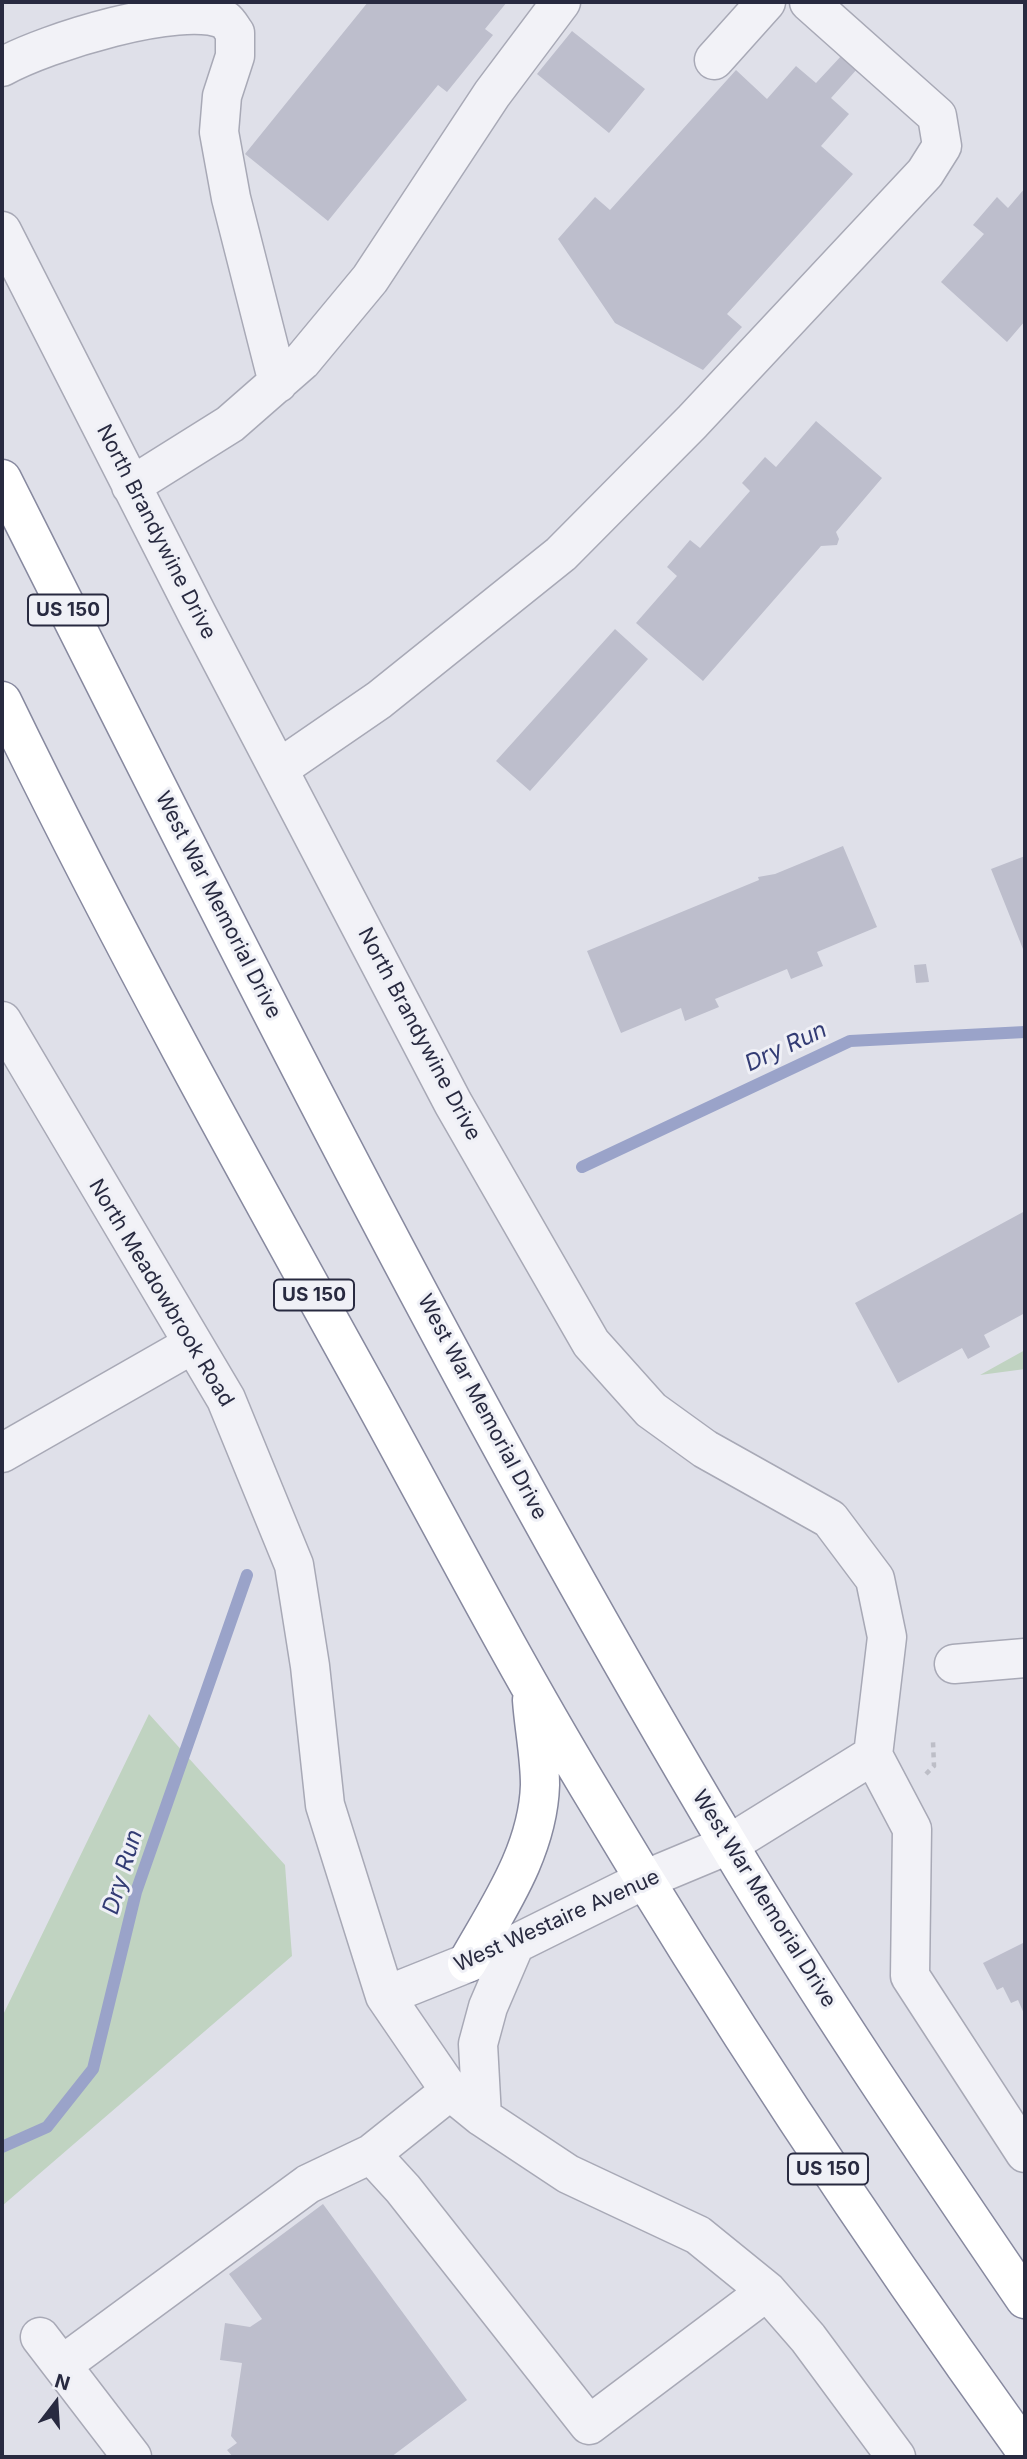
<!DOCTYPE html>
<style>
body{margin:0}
#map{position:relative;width:1027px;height:2459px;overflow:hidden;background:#dfe0e9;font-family:Inter,sans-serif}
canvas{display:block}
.frame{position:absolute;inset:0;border:4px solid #282a40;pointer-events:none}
.north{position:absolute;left:21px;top:2368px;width:70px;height:70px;-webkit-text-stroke:5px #eff0f6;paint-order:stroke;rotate:17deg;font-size:19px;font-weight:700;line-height:28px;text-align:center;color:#282a40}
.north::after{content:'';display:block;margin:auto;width:24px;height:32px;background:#282a40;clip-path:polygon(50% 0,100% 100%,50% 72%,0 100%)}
</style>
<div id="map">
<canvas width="1027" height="2459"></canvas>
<div class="frame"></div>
<div class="north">N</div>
</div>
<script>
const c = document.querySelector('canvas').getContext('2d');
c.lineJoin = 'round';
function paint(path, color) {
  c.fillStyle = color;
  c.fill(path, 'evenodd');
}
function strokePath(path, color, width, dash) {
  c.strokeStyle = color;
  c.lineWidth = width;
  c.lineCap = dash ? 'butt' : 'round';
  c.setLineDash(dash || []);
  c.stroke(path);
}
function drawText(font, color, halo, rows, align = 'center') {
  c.font = font + ' Inter,sans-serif';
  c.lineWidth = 6;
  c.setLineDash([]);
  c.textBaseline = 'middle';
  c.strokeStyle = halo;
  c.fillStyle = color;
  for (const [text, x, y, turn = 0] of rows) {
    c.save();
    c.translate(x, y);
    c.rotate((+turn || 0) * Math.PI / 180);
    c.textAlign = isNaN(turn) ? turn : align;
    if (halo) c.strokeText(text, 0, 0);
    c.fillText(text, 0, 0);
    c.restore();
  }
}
paint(new Path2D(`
 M1025 1350V1369L980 1375Z
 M149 1714 285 1865 292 1956 2 2206V2017Z`), '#c0d3c1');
strokePath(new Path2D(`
 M582 1167 850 1041 1025 1032
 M2 2147 47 2127 93 2069 136 1892 247 1575`), '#9aa3c9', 12);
paint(new Path2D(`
 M368 2H507L485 29 493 35 447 92 438 85 328 221 245 154Z
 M572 31 645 89 609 133 537 74Z
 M843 54 858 68 831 98 849 114 821 146 853 174 727 314 742 327 703 370 615 323 558 239 595 197 610 210 736 70 767 99 796 66 816 83Z
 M1025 188V321L1007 342 941 282 984 234 973 225 997 197 1008 208Z
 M816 421 882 478 836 532 839 539 837 545 821 546 703 681 636 623 677 576 667 567 690 540 700 548 750 491 742 483 765 457 776 467Z
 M615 629 648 659 530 791 496 761Z
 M843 846 877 927 817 952 823 966 791 979 787 969 715 999 719 1007 685 1021 681 1008 621 1033 587 951 759 880 758 877 775 874Z
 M1025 856V954L991 869Z
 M926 964 929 982 916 983 914 965Z
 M1025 1211V1313L984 1335 990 1347 968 1359 962 1348 898 1383 855 1303Z
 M1025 1942V2016L1018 2000 1011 2003 1003 1987 997 1990 983 1963Z
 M323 2204 467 2400 391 2457H233L227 2450 237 2443 231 2436 242 2363 220 2360 225 2323 250 2327 262 2319 229 2274Z`), '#bdbecc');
const minor = new Path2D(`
 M714 60 766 2
 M2 67C45 43 181 0 225 20 229 23 232 29 235 33V56L222 96 219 132 231 198 278 383
 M2 231 197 614 453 1103 591 1343 651 1410 705 1449 830 1519 875 1579 887 1637 873 1755 912 1829 910 1976 1025 2153
 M131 486 230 424 302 361 370 279 492 94 561 2
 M280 768 379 700 561 554 692 422 925 173 942 146 937 116 809 2
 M2 1021 226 1399 294 1565 310 1666 325 1805 385 1996 450 2091 482 2117 568 2174 698 2235 767 2291 808 2338 896 2457
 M2 1453 193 1344
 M954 1664 1025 1658
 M385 1996 515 1944 644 1880 728 1845 873 1755
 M482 2117 478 2044 488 2007 515 1944
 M371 2154 403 2189 589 2425 767 2291
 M40 2337 132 2457
 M62 2365 308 2184 371 2154 450 2091`);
const highway = new Path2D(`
 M2 479C233 938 463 1400 727 1842 820 1998 923 2149 1025 2299
 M2 701C116 936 243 1165 370 1394 442 1525 511 1658 588 1786 724 2014 870 2235 1025 2450
 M467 1963C498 1908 538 1851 540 1785 540 1757 534 1728 532 1700`);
strokePath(minor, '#a8a9b6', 41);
strokePath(highway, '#87899f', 41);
strokePath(new Path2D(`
 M926 1774 934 1766 933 1742`), '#bdbec7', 4.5, [5, 5]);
strokePath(minor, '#f2f2f7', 38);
strokePath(highway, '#fff', 38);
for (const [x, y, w] of [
 [68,610,80],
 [314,1295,80],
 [828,2169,80]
]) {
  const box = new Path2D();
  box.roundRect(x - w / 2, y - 15.5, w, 31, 5);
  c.fillStyle = '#eff0f6';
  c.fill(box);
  strokePath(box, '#282a40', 2);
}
drawText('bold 19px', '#282a40', null, [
 ["US 150",68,610],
 ["US 150",314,1295],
 ["US 150",828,2169]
]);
drawText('21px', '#282a40', '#eff0f6', [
 ["North Brandywine Drive",156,532,63],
 ["West War Memorial Drive",218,905,63],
 ["North Brandywine Drive",419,1034,62],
 ["North Meadowbrook Road",161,1293,59],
 ["West War Memorial Drive",482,1407,62],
 ["West War Memorial Drive",764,1899,58],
 ["West Westaire Avenue",557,1921,-24]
]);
drawText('italic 23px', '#323b74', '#eff0f6', [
 ["Dry Run",786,1047,-25],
 ["Dry Run",123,1872,-73]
]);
</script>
